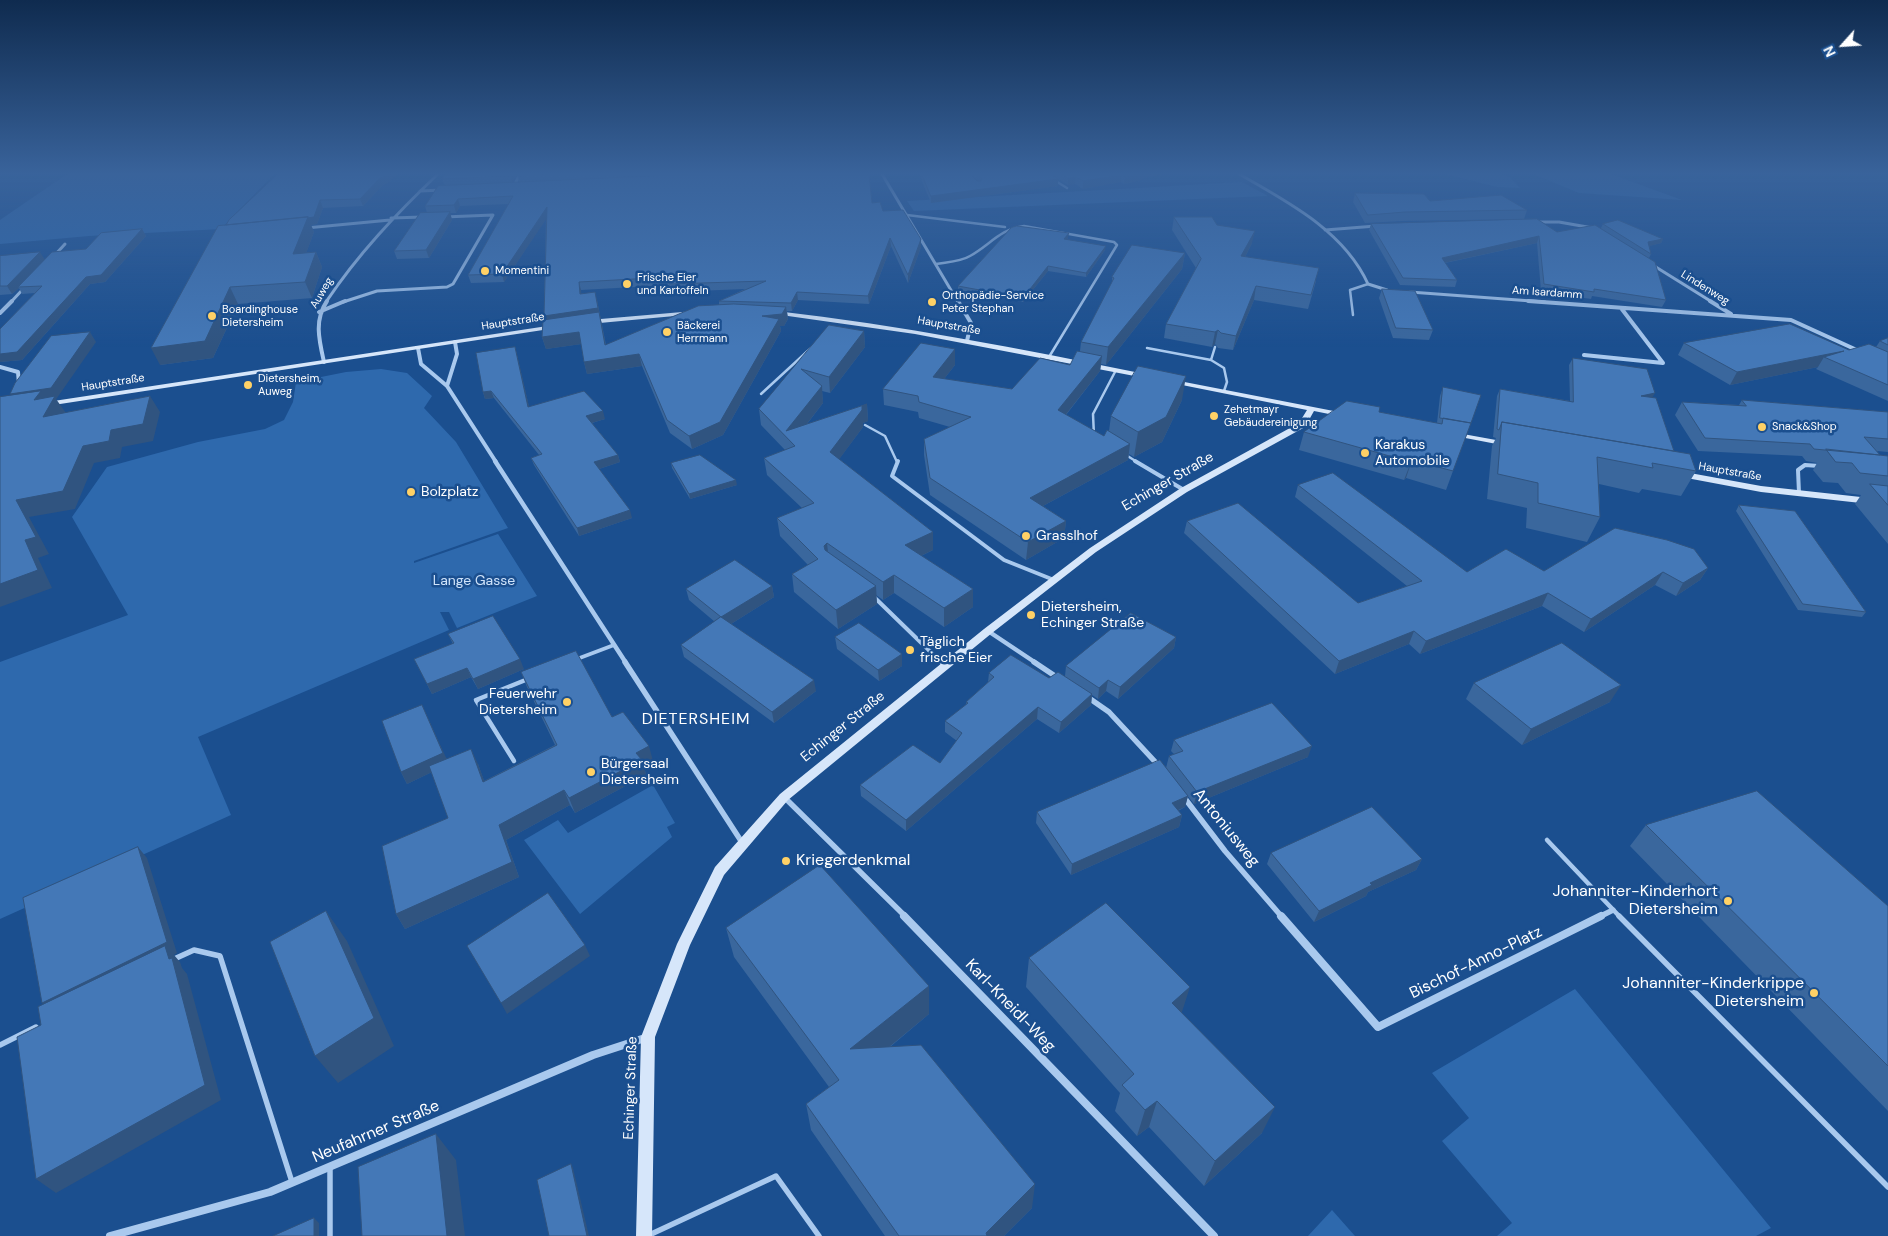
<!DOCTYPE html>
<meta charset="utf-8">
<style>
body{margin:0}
#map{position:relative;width:1888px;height:1236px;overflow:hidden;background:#1b4f8f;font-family:"DM Sans",sans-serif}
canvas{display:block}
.north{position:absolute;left:1818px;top:20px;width:50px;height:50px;-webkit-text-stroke:4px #1b4f8f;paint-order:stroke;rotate:244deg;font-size:14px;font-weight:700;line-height:20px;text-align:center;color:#fff}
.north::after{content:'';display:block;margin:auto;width:18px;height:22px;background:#fff;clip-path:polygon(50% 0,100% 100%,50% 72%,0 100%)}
</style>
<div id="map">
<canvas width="1888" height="1236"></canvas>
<div class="north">N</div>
</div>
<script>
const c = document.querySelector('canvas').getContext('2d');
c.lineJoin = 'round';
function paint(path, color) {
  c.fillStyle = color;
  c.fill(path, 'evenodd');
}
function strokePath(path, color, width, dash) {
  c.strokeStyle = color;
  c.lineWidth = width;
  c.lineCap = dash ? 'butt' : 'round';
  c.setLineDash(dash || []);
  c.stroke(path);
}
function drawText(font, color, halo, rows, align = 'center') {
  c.font = font + ' "DM Sans",sans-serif';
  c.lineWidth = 5;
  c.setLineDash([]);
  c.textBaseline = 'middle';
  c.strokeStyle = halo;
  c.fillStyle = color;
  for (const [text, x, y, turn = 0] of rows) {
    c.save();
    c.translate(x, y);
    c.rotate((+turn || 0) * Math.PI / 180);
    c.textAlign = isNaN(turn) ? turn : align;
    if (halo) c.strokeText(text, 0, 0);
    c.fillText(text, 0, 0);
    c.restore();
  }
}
paint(new Path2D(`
 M67 174H274L221 229 89 236 0 244V220Z
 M1445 174H1502L1510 177 1520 188 1497 187Z
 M1533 174H1611L1682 200 1579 193Z
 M1242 182 1268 196 914 211 907 201Z
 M381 369 407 373 432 396 424 408 456 442 508 528 414 561V563L498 534 537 596 457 628 449 612H440L449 630 198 737 231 815 0 919V662L128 615 72 517 107 467 198 442 265 429 284 420 293 402 296 382 346 372Z
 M653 785 675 823 667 827 672 837 580 914 524 840 558 820 568 833Z
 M1575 989 1771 1228 1756 1236H1497L1512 1223 1442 1141 1469 1118 1432 1073Z
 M1332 1210 1355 1236H1308Z`), '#2e69ad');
strokePath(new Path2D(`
 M1054 180 1067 188
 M907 215 1005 227
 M936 264C947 262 960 262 970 256 990 245 1000 229 1024 226L1114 242 1117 245 1049 357
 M1353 315 1350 290 1368 284
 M1215 347 1211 360 1224 368 1227 382 1224 391
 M1147 348 1211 360
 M761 394 812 347
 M865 425 885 436 897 462
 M1094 436 1093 414 1116 370
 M1126 455 1137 462`), '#a9c9ee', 2.5);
strokePath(new Path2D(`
 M898 461 892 476 1004 560 1054 580
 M1135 461 1184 490
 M1799 493 1798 470 1805 465 1819 466
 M873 596 942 663
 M577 659 614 645`), '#a9c9ee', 4);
strokePath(new Path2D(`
 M941 662 945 666
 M514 761 476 700 528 679
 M1547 840 1620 917`), '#a9c9ee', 4.5);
strokePath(new Path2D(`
 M1619 916 1888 1187
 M172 960 194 950 220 956 292 1182
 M0 1045 36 1027
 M330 1167V1236
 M647 1236 776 1176 819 1236`), '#a9c9ee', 5.5);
strokePath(new Path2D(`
 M882 174 958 302
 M1239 174C1288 202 1344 231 1368 284L1387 290
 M514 186 520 174
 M420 191 442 190
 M391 218 423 217
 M1535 222H1559L1593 228
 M306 228 390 220
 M1325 230 1376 226
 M54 256 65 244
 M1651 264 1712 302
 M1410 292 1545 302
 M11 302 24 288
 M326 302C358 254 396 214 438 174
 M343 302 377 291 447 287 453 284 493 215 444 217`), '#a9c9ee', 3);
strokePath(new Path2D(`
 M958 301 971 323 967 341
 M1528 301 1791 320 1859 351
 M1710 301 1731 314
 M319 312 345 301
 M0 313 12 301
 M418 348 421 364 447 386 496 462
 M1584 355 1663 363 1621 308
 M324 362C319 340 314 320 327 301
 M0 367 18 372 19 384
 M447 386 457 354 455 342`), '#a9c9ee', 4);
strokePath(new Path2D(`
 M495 461 626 663
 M988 631 1036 663`), '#a9c9ee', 4.5);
strokePath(new Path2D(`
 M625 662 743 844
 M1034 662 1058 678
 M1086 696 1109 712 1159 766
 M1183 796 1225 851 1282 917
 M784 797 906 917
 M1599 917 1613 910`), '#a9c9ee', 5.5);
strokePath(new Path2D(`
 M904 916 1214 1236
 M1281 916 1378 1027 1601 916
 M110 1236 270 1192 593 1055 645 1038`), '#a9c9ee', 8);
paint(new Path2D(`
 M694 311 696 312V314L589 324 586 322 589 320Z
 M776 311C900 325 1022 349 1145 374L1149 376 1145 378 915 334 774 314V312Z
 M554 325 557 327 556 328 47 406 43 404 47 402Z
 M1169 379 1344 413 1348 415 1344 417 1314 411 1305 427 1187 492 1096 552 992 633 788 800 724 875 690 945 655 1037 652 1236H636L641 1037 677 944 715 867 780 794 984 629 1090 548 1181 488 1299 423 1307 410 1172 383 1168 381Z
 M1452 432 1507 442 1511 444 1507 446 1455 436H1452Z
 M1679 471 1761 486 1888 500V506L1761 492 1676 476 1675 474Z`), '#d6e6fa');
paint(new Path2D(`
 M446 174H518L512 183H519L518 176V174H869L872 203 921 239V247L908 283 891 246 869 304 798 300 792 311H787L788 319 784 326H780L781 331 723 435 692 449 670 433 642 366 587 374 584 362 581 344 546 349 542 337 545 320 544 316 546 218 504 282 471 283 468 275 509 204 460 206 456 213H450L452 220 429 258 397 259 394 251 427 213 425 206 445 186 442 179ZM669 285 670 292 745 289 719 301V305L606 345 597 300 581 294V290Z
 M919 174H970L977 181H978L971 174H1164L1143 178 1142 180 1124 184 1121 182 1083 189 1075 184 1068 185 1058 179V186L931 203Z
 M388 183 383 185 363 206 323 208 317 224 311 225 314 232 306 253 316 252 322 267 312 298 238 304 213 358 160 365 229 220Z
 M1355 193 1430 201 1527 210 1524 219 1403 221 1365 223 1353 202Z
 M1174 217 1217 225 1252 243 1245 257 1316 281 1308 309 1254 300 1233 350 1218 348 1215 344 1212 347 1164 338 1166 324 1196 268 1172 230Z
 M1371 224 1557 232 1601 228 1603 224 1663 239 1661 243 1649 246 1651 254 1649 258 1666 300 1662 307 1592 296 1591 299 1541 291 1537 243 1445 263 1457 280 1455 287 1400 285 1369 230Z
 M142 229 146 236 105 282 90 284 22 360 0 362V329L35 293 22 294 19 288 12 294 0 295V256L45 259 86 249Z
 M1068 238 1067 240 1105 250 1086 277 1048 271 1023 302 958 291V286Z
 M1185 253 1182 269 1106 365 1101 364 1100 371 1066 415 1104 436 1109 431 1111 416 1182 400 1162 442 1134 457 1129 454 1128 460 1043 506 1066 521 1064 538 1026 560 930 495 924 455V439L950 427 919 418 918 412 884 405 883 389 955 349V365L944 379 1012 389 1070 365 1080 351 1081 342 1112 283V277Z
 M1382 289 1433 330 1429 340 1393 338 1379 298Z
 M829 325 864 331 865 347 830 393 822 391 823 403 807 424 867 404 868 421 863 423V427L839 459 933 532V550L921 556 973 589V607L944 627 894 593 883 600 876 595 877 604 838 629 794 592 792 574 808 565 780 536 777 518 802 508 767 475 764 458 785 450 761 425 759 409Z
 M1888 338V401L1816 369 1818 367 1730 385 1678 355 1684 343 1849 350 1876 347 1880 341Z
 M515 347 529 407 605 419 592 423 618 455 620 462 599 469 632 518 579 536 534 465 531 458 539 455 494 398 485 399 483 392Z
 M1573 358 1652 397 1674 451 1696 471 1681 496 1642 489 1639 493 1599 484 1600 517 1587 542 1526 528 1527 508 1487 499 1492 446 1496 438 1493 437 1497 396 1500 389 1570 401 1569 365Z
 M1443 387 1453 471 1446 490 1406 478 1404 480 1299 450 1304 432 1379 412 1437 423 1440 396Z
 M1742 400 1888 412V452L1877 451 1880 455 1888 456V544L1855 504 1861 495 1846 493 1838 483 1823 482 1813 470 1817 463 1806 461 1802 456 1698 451 1675 415 1682 402 1739 405Z
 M671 463 737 485 690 499 672 468Z
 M1298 485 1467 572 1708 568 1700 580 1676 596 1655 585 1584 632 1542 606 1420 654 1409 644 1335 674 1184 533 1187 521 1358 603 1407 586 1295 497Z
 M1739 505 1866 612 1862 617 1798 610 1736 511Z
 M772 586 774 597 731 624 816 691 774 723 684 657 681 645 715 622 689 600 686 589Z
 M448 634 524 669 478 689 471 677 432 694 414 659 453 644Z
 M835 637 902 666 879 681 837 649Z
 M1176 637 1174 648 1118 699 1106 691 1098 699 1092 695 1091 705 1059 733 1037 719 906 831 861 796 860 785 940 763 957 741 945 732V721L966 705V702L988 682 989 673 1049 678 1065 676 1066 666Z
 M521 672 612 717 653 761 644 766 646 775 575 813 570 805 506 840 519 877 405 929 396 914 448 818 432 772 407 784 401 772 427 717 446 759 478 764 484 781 555 745 527 687Z
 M1474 683 1610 702 1522 745 1466 699Z
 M1174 740 1308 757 1194 804 1166 768 1169 756 1174 754 1171 751Z
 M1188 796 1185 807 1178 811 1182 815 1179 827 1071 875 1036 823 1037 812Z
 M1646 825 1888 906V1111L1630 846Z
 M1271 853 1422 859 1416 870 1368 892 1366 896 1314 922 1267 864Z
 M726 928 929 986V1014L890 1047 1032 1208 1004 1236H885L811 1130 806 1104 829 1087 734 957Z
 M1029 958 1182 1013 1262 1133 1204 1186 1149 1127 1137 1136 1115 1111 1120 1093 1026 987Z`), '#3a679d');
paint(new Path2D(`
 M388 174H398L388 183 383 185 363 206 360 199 380 178Z
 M511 174H518L512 183 510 176Z
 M1139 174H1164L1143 178 1142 180 1124 184 1125 177Z
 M1121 175V182L1083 189V181Z
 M1076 177 1075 184 1068 185V178Z
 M1058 179V186L931 203V196Z
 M458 199 460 206 456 213 454 205Z
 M320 200 323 208 317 224 311 225 314 232 300 270 293 254 229 234Z
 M547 207 549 215 504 282 502 274Z
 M450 212 452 220 429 258 426 250Z
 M142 229 146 236 105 282 90 284 22 360 0 362V354L86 277Z
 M1255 231 1252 243 1239 269 1241 256Z
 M1069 233 1068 238 1064 244V239Z
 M1539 236 1537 243 1439 264 1442 258Z
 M890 238 891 246 869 304 868 296Z
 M921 239V247L908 283V275Z
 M1663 239 1661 243 1646 247 1648 242Z
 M1106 246 1105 250 1086 277V273Z
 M40 252 45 260 18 287 19 288 12 294 7 286Z
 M316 252 322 267 312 298 305 282Z
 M1185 253 1182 269 1106 365 1108 347Z
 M1048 266V271L1023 302V298Z
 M579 282 581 290 582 302 580 294Z
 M1256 286 1254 300 1233 350 1236 336Z
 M230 287 238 304 213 358 160 365 151 348Z
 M797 292 798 300 792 311 791 303Z
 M597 300 600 316 608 357 599 316 546 324 544 316Z
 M786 307 788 319 784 326H780L781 331 723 435 692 449 689 436 762 316Z
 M1218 330 1215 344 1212 347 1215 332Z
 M864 331 865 347 830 393 829 377Z
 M90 332 96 342 57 398 56 399 66 413 43 417 17 405 10 394Z
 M579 332 582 344 546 349 542 337Z
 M515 347 517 354 531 415 528 407Z
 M955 349V365L933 393V377Z
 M1844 351 1824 357 1818 367 1730 385 1737 372Z
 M639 354 642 366 587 374 584 362Z
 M1102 356 1100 371 1056 427 1058 410Z
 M1186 376 1182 400 1162 442 1134 457 1138 432Z
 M822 386 823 403 792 443 786 431Z
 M491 391 494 398 485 399 483 392Z
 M1655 393 1651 400 1641 396Z
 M150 396 160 412 153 441 122 447 120 458 94 463 75 509 29 517 49 554 38 558 52 588 0 607V584L25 540 16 500 83 446 111 430Z
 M867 404 868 421 863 423V427L832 469 830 452 862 406Z
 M603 411 605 419 588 424 586 416Z
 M1130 444 1128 460 1028 514 1030 498Z
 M618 455 620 462 596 470 594 462Z
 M1412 460 1406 478 1404 480 1411 462Z
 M736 480 737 485 690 499 689 494Z
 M630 510 632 518 579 536 577 528Z
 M1066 521 1064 538 1026 560 1028 542Z
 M933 532V550L906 563 905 545Z
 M827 543 829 561 824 546Z
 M1708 568 1700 580 1676 596 1683 583Z
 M1663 572 1655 585 1584 632 1591 619Z
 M894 575V593L883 600V582Z
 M772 586 774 597 723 629 721 617Z
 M876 586 877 604 838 629 836 610Z
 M973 589V607L944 627V608Z
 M1548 593 1542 606 1420 654 1426 641Z
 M1414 631 1409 644 1335 674 1339 661Z
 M1176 637 1174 648 1118 699 1120 687Z
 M902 654V666L879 681 878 670Z
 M520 659 524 669 478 689 473 679Z
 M467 668 471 677 432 694 427 684Z
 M814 680 816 691 774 723 772 712Z
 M1108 680 1106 691 1098 699 1099 688Z
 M1621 685 1610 702 1522 745 1531 729Z
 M1092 694 1091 705 1059 733 1061 722Z
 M422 705 449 764 407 784 401 772Z
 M1038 707 1037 719 906 831V820Z
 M649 746 653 761 644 766 646 775 575 813 569 798 636 753Z
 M1312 746 1308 757 1194 804 1197 792Z
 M471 749 478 764 490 796 483 782Z
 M564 790 570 805 506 840 519 877 405 929 396 914 499 825Z
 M1188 796 1185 807 1169 814 1172 803Z
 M1182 815 1179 827 1071 875 1072 864Z
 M138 847 147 858 177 953 174 955 180 962 182 968 187 974 221 1100 56 1193 36 1179 169 959 54 1013 42 1003Z
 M1422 859 1416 870 1368 892 1366 896 1314 922 1319 911 1370 883Z
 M326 911 347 941 394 1046 338 1083 315 1056Z
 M585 945 590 956 507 1014 501 1003Z
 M929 986V1014L854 1076 850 1049Z
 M1190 987 1181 1015 1172 1003Z
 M1157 1101 1149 1127 1137 1136 1145 1110Z
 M1275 1107 1262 1133 1204 1186 1215 1161Z
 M436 1134 456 1160 465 1236H447Z
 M571 1164 573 1168 589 1236H587Z
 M1035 1184 1032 1208 1004 1236H985L986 1233Z
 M314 1218 319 1223V1236H314Z`), '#305480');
const building = new Path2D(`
 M278 174H388L386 176 380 178 360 199 320 200 314 217 307 218 308 217 226 225 229 220Z
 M446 174H511L510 176 442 179Z
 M518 174H550L518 176Z
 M695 174H869L872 203 880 202 883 211 903 210 921 239 908 275 890 238 868 296 797 292 791 303 719 301 766 281 669 284 670 277 579 282 580 294 595 292 598 308 544 316 547 207 502 274 468 275 513 196 458 199 454 205 425 206 438 186Z
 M922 174H970L977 181H981L982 179 978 174H1051L1058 179 931 196Z
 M1062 174H1139L1125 177 1121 175 1083 181 1076 177 1068 178Z
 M1355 193 1424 194 1430 201 1501 195 1527 210 1405 212 1368 215Z
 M450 212 426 250 394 251 420 213Z
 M308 217 293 254 316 252 305 282 230 287 205 341 151 348 218 226Z
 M1174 217H1212L1217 225 1255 231 1241 256 1319 268 1311 295 1256 286 1236 336 1221 333 1218 330 1215 332 1166 324 1201 259Z
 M1537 219 1557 232 1595 225 1655 262 1666 300 1594 289V292L1544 284 1539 236 1442 258 1457 280 1403 278 1371 224Z
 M1618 220 1663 239 1648 242 1651 254 1603 224Z
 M1017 226 1069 233 1064 239 1106 246 1086 273 1048 266 1023 298 958 286 1011 228Z
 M142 229 101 275 86 277 17 352 0 354V329L42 286 18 287 52 252 86 249 101 233Z
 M1132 245 1185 253 1108 347 1081 342 1114 278 1112 277Z
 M40 252 7 286H0V256Z
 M1382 289 1415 291 1433 330 1396 328Z
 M734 304 786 307 782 314 762 316 779 319 720 422 689 436 667 420 639 354 584 362 579 332 542 337 543 320 599 312 605 345 698 306Z
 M1790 324 1849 350 1869 344 1888 352V385L1824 357 1844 351 1737 372 1684 343Z
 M829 325 864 331 829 377 801 369 822 386 786 431 867 404 862 406V410L830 452 933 532 905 545 973 589 944 608 894 575 883 582 827 543 824 546 825 550 876 586 836 610 792 574 818 559 777 518 814 503 764 458 795 446 759 409Z
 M90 332 51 388 10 394 15 383 51 336Z
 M1888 338V345L1880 341Z
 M921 343 955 349 933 377 1012 389 1040 358 1070 365 1077 351 1102 356 1058 410 1104 436 1107 430 1130 444 1030 498 1066 521 1028 542 930 478 924 439 971 417 919 402 918 396 883 389Z
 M515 347 528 407 584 391 603 411 586 416 618 455 594 462 630 510 577 528 531 458 542 454 491 391 483 392 476 353Z
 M1573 358 1647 369 1655 393 1641 396 1656 398 1674 451 1502 422 1499 430 1497 429 1500 389 1573 402Z
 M1138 366 1186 376 1166 417 1138 432 1111 416Z
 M1443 387 1481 395 1471 423 1440 418Z
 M41 391 34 400 55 396 43 417 150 396 143 424 111 430 109 441 83 446 63 491 16 500 36 537 25 540 38 570 0 584V397Z
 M1742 400 1888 412V439L1864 437 1880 455 1814 449 1810 444 1705 438 1682 402 1746 406Z
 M1347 401 1380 407 1379 412 1442 424 1443 418 1471 423 1453 471 1412 460 1411 462 1304 432Z
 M1502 422 1690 454 1696 471 1652 463 1653 468 1597 457 1600 517 1538 503V483L1498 474Z
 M1826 449 1888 456V476L1860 473 1852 463 1836 462Z
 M700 455 736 480 689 494 671 463Z
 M1333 473 1467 572 1506 549 1544 571 1615 528 1667 540 1694 549 1708 568 1683 583 1663 572 1591 619 1548 593 1426 641 1414 631 1339 661 1187 521 1238 503 1358 603 1422 581 1298 485Z
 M1870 484 1888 486V505Z
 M1739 505 1795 511 1866 612 1803 604Z
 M735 560 772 586 721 617 686 589Z
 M1131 613 1176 637 1120 687 1108 680 1099 688 1066 666Z
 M493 616 520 659 473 679 467 668 427 684 414 659 454 643 448 634Z
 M721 617 814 680 772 712 681 645Z
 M859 623 902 654 878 670 835 637Z
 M1562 643 1621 685 1531 729 1474 683Z
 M576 651 612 717 623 712 649 746 636 753 642 760 569 798 564 790 499 825 512 862 396 914 382 846 448 818 429 766 471 749 483 782 557 745 521 672Z
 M1011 655 1049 678 1058 672 1092 694 1061 722 1038 707 906 820 860 785 913 745 940 763 962 733 945 721 968 703 966 702 994 677 989 673Z
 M1272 703 1312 746 1197 792 1169 756 1183 751 1174 740Z
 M422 705 443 753 401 772 382 721Z
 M1160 760 1188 796 1172 803 1182 815 1072 864 1037 812Z
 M1757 791 1888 906V1066L1646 825Z
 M1372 807 1422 859 1370 883 1372 885 1319 911 1271 853Z
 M138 847 167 942 42 1003 23 898Z
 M820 865 929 986 850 1049 921 1045 1035 1184 986 1233 987 1236H899L806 1104 839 1080 726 928Z
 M548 893 585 945 501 1003 467 946Z
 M1106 903 1190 987 1172 1003 1275 1107 1215 1161 1157 1101 1145 1110 1122 1085 1134 1074 1029 958Z
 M326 911 374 1018 315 1056 270 942Z
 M165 946 169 959 172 958 205 1085 36 1179 17 1037 41 1025 38 1007Z
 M436 1134 447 1236H362L358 1167Z
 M571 1164 587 1236H549L537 1180Z
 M314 1218V1236H273Z`);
paint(building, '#4478b7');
strokePath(building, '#305480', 1);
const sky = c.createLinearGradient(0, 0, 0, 347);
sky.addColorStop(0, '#0f2b4f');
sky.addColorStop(0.5, '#39639b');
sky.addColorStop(1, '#39639b00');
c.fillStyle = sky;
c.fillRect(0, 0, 1888, 347);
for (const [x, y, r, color] of [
 [485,271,5,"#ffd166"],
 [627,284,5,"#ffd166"],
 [932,302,5,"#ffd166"],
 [212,316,5,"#ffd166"],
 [667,332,5,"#ffd166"],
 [248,385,5,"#ffd166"],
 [1214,416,5,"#ffd166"],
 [1762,427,5,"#ffd166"],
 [1365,453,5,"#ffd166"],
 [411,492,5,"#ffd166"],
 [1026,536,5,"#ffd166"],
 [1031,615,5,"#ffd166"],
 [910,650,5,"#ffd166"],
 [567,702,5,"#ffd166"],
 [591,772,5,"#ffd166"],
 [786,861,5,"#ffd166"],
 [1728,901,5,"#ffd166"],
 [1814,993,5,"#ffd166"]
]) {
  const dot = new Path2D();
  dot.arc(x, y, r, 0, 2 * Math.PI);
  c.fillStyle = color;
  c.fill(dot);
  strokePath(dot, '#1b4f8f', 2);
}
drawText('11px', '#fff', '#1b4f8f', [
 ["Momentini",495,271],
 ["Frische Eier",637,278],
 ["und Kartoffeln",637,291],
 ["Orthopädie-Service",942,296],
 ["Peter Stephan",942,309],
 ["Boardinghouse",222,310],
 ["Dietersheim",222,323],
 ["Bäckerei",677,326],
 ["Herrmann",677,339],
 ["Dietersheim,",258,379],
 ["Auweg",258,392],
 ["Zehetmayr",1224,410],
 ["Gebäudereinigung",1224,423],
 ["Snack&Shop",1772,427]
], 'left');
drawText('11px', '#fff', '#1b4f8f', [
 ["Lindenweg",1705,288,32],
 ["Auweg",322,293,-59],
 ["Am Isardamm",1547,293,4],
 ["Hauptstraße",513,322,-9],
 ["Hauptstraße",949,326,10],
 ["Hauptstraße",113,383,-9],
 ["Hauptstraße",1730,472,10]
]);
drawText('14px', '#fff', '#1b4f8f', [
 ["Karakus",1375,445],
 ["Automobile",1375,461],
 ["Bolzplatz",421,492],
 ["Grasslhof",1036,536],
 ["Dietersheim,",1041,607],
 ["Echinger Straße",1041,623],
 ["Täglich",920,642],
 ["frische Eier",920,658],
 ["Feuerwehr",557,694,"right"],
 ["Dietersheim",557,710,"right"],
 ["Bürgersaal",601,764],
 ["Dietersheim",601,780]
], 'left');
drawText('14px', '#fff', '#1b4f8f', [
 ["Echinger Straße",1168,482,-30],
 ["Echinger Straße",843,727,-39],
 ["Echinger Straße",631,1088,-88]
]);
drawText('14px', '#cfe3fa', '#1b4f8f', [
 ["Lange Gasse",474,581]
]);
c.letterSpacing = '1px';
drawText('16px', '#fff', '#1b4f8f', [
 ["DIETERSHEIM",696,720]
]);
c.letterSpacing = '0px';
drawText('16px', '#fff', '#1b4f8f', [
 ["Antoniusweg",1226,828,51],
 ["Bischof-Anno-Platz",1476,963,-26],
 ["Karl-Kneidl-Weg",1010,1006,46],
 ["Neufahrner Straße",376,1132,-23]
]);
drawText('16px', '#fff', '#1b4f8f', [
 ["Kriegerdenkmal",796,861,"left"],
 ["Johanniter-Kinderhort",1718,892],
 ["Dietersheim",1718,910],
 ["Johanniter-Kinderkrippe",1804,984],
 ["Dietersheim",1804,1002]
], 'right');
</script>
